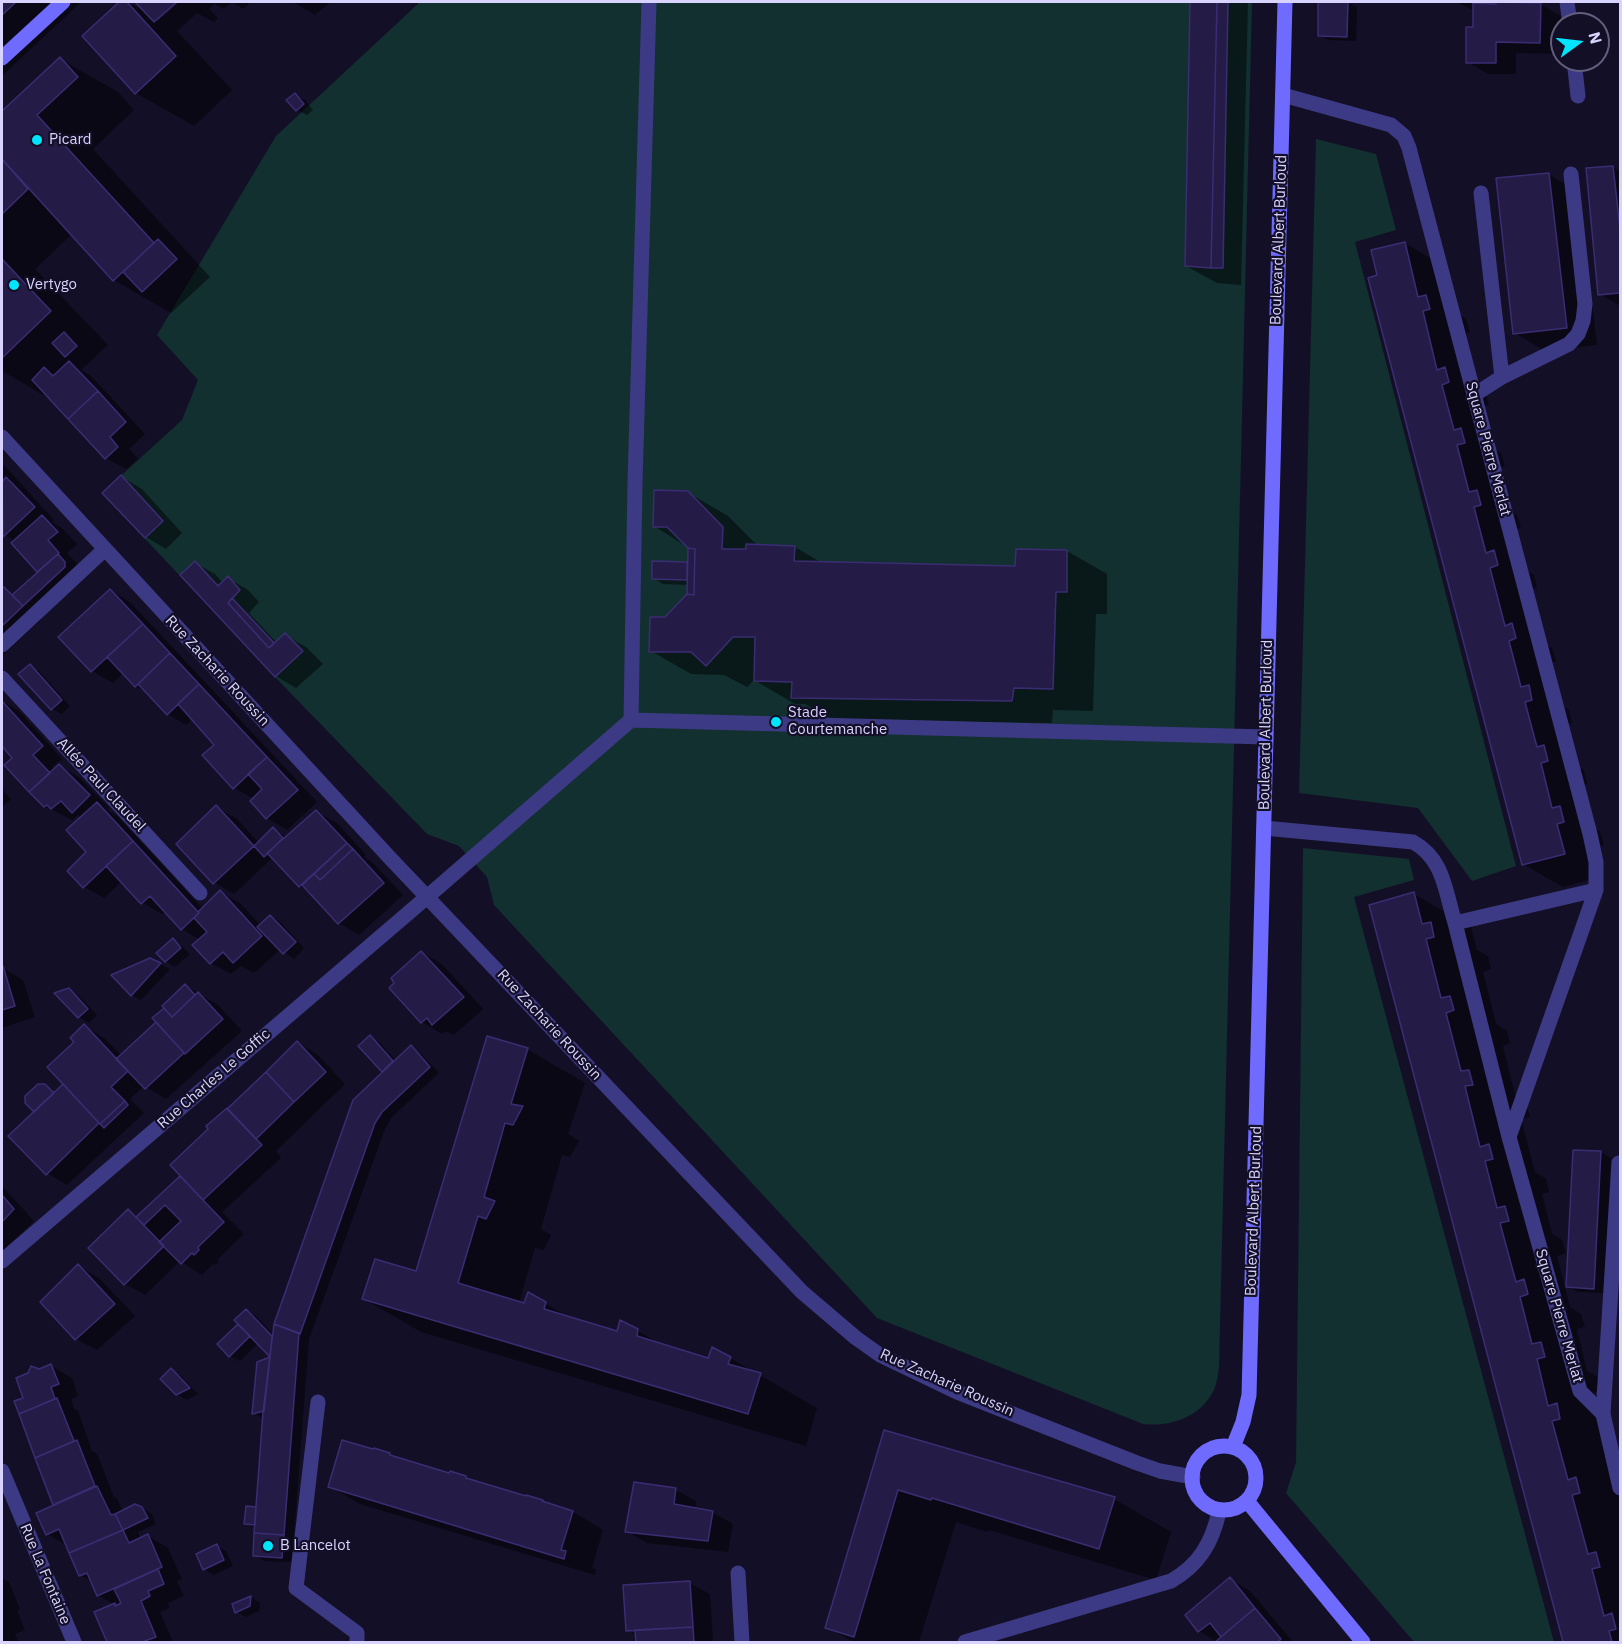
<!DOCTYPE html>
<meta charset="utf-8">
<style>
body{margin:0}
#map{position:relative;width:1622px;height:1644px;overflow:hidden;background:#130f26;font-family:"IBM Plex Sans",sans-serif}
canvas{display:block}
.frame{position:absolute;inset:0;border:3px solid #d9d4ff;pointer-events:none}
.north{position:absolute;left:1550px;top:12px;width:60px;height:60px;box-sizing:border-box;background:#130f26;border:2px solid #625e7d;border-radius:50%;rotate:75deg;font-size:16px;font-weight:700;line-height:24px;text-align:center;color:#d9d4ff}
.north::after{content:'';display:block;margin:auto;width:21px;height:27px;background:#00e5ff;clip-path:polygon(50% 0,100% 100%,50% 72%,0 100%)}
</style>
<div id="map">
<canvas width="1622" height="1644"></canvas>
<div class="frame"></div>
<div class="north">N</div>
</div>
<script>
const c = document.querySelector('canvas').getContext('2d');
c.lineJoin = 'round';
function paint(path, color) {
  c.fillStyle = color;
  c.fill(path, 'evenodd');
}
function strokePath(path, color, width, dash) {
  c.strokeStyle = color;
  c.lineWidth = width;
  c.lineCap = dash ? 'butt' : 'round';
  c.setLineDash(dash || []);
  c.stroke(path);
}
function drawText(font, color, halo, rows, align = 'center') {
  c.font = font + ' "IBM Plex Sans",sans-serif';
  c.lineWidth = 4.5;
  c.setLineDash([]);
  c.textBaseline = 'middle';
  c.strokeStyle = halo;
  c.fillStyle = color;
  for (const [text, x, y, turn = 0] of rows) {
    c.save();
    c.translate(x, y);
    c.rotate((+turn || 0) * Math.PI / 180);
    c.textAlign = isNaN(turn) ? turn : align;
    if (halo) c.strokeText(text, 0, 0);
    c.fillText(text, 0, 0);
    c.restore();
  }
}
paint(new Path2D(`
 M420 2H1252L1219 1367C1218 1374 1217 1383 1214 1390 1201 1417 1171 1427 1143 1424L877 1318 494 905 487 877 459 846 427 834 275 677 102 493 182 420 198 380 157 335 276 136Z
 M1316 139 1376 154 1396 230 1355 242 1516 866 1472 881 1418 808 1299 793Z
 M1303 848 1409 859 1414 880 1354 897 1554 1642H1414L1286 1493 1296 1462Z`), '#12302f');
paint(new Path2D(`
 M2 2H81L2 76Z
 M122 2H127L146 12 137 2H175L158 17V21L179 2H251L243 9 232 2 224 9 214 4 209 9 218 18 214 22 197 13 177 31 232 90 194 126 136 93 84 36Z
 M293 2H330L315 15Z
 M1192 2H1248L1241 285 1217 283 1186 266Z
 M1320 2H1347L1357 7 1356 41 1329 40 1319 35Z
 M1457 2H1534V4H1540L1561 16 1560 54 1516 53V74H1488L1467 62 1474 28V11Z
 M60 59 118 92 134 110 93 149 210 277 171 313 114 280 72 234 35 269 108 345 81 370 90 375 145 434 129 449 138 459 126 469 106 458 50 399 2 371V112Z
 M295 95 305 100 313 110 307 115 297 110Z
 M1613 167 1620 172V306L1600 294Z
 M1548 174 1579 192 1597 345 1545 351 1515 333Z
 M1405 243 1445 267 1456 313 1466 319 1470 332 1462 334 1475 386 1485 392 1489 405 1481 407 1492 448 1501 453 1505 466 1496 468 1507 509 1517 515 1521 528 1513 530 1524 569 1534 575 1537 588 1529 591 1543 643 1552 648 1556 661 1548 664 1559 704 1569 710 1572 723 1564 725 1575 764 1584 770 1587 784 1580 786 1591 826 1600 831 1604 845 1596 846 1604 876 1563 887 1523 864 1379 276Z
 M2 463 54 520 52 522 62 528 77 544 67 553 78 565 34 610 42 619 2 656V591L4 588 15 595 40 572 14 541 2 533Z
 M122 477 142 489 182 533 166 549 146 537 104 493Z
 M687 492 728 516 758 546 795 547 822 563 1016 567 1017 551H1067L1107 574V614H1096L1093 711 1053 710 1052 723 833 720 805 704H795L754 680 747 687 724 675 691 674 651 651 687 596 688 585 663 584 653 578 654 562 688 563 689 548 654 526Z
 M195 563 215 574 223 583 228 578 248 590 259 602 249 613 277 643 285 635 306 647 323 664 296 688 276 676Z
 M110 590 130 602 317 802 287 830 267 818 252 801 254 799 234 788 216 745 193 719 186 725 166 713 148 693 136 686 123 673 113 683 92 671 60 637Z
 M30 666 39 671 70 706 62 714 52 709Z
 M2 701 19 711 62 759 52 767 55 770 60 766 80 778 109 808 107 810 117 816 203 909 221 892 241 904 261 926 271 916 280 922 304 948 294 959 281 949 254 973 241 966 231 974 211 963 200 940 182 929 166 911 162 914 142 902 122 881 104 898 84 887 89 852 83 817 78 815 72 820 45 806 15 758 4 747 2 748Z
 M2 789 11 799 2 807Z
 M216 807 237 819 259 843 274 829 287 838 316 812 337 823 366 855 364 857 373 863 403 895 359 935 339 923 310 892 300 886 275 860 271 859 234 894 214 882Z
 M1414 894 1471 927 1477 950 1488 956 1491 969 1483 972 1496 1024 1507 1031 1510 1043 1503 1046 1516 1099 1526 1104 1530 1117 1521 1119 1535 1172 1546 1179 1549 1192 1542 1194 1552 1234 1562 1240 1566 1253 1557 1256 1570 1307 1581 1314 1585 1327 1577 1329 1587 1371 1598 1377 1602 1389 1594 1392 1620 1497V1642H1564L1371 906Z
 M173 940 182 946 190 954 175 967 165 961Z
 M421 952 442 964 483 1009 454 1035 445 1031 442 1034 422 1022Z
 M150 959 170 969 141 1000 132 995Z
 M3 968 23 980 35 1017 2 1028Z
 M186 986 218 1005 242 1031 166 1099 144 1086 130 1099 144 1113 67 1185 47 1173 37 1111 45 1085 56 1093 65 1084 76 1042 84 1026 104 1038 122 1056 158 1022Z
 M69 990 79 996 97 1015 89 1023 79 1017 57 994Z
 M370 1037 380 1043 396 1061 411 1047 420 1053 439 1073 392 1117 385 1129 309 1339 292 1562 264 1561 255 1555 256 1529 245 1523 257 1509 264 1419 254 1413 272 1357 258 1343 240 1361 230 1356 246 1310 256 1316 274 1335 384 1072 360 1046Z
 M488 1037 528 1050 585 1083 568 1134 579 1141 570 1157 562 1155 541 1229 551 1235 544 1250 535 1248 519 1303 525 1305 529 1294 570 1318 618 1333 638 1331 664 1346 709 1360 730 1358 817 1408 806 1446 421 1332 364 1299 417 1273Z
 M298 1043 318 1055 345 1084 276 1151 281 1158 222 1212 244 1234 217 1260 219 1262 215 1265 213 1264 202 1275 180 1261 145 1295 125 1284 129 1211 139 1217 182 1176Z
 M1575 1151 1601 1152 1611 1158 1604 1293 1578 1292 1568 1286Z
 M2 1186 34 1221 3 1251 2 1250Z
 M78 1266 99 1278 135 1316 97 1350 76 1339Z
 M51 1366 72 1378 78 1396 71 1399 74 1409 78 1411 92 1451 97 1454 114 1497 117 1499 123 1511 141 1508 152 1514 156 1524 138 1532 141 1539 148 1536 168 1548 182 1579 177 1581 184 1596 168 1603 169 1608 160 1612 173 1642H109L96 1613 115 1605 98 1595 93 1582 80 1575 68 1546 47 1534 54 1506 16 1402 25 1398 39 1371Z
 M172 1370 181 1376 198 1394 187 1400 177 1394Z
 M885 1432 1114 1499 1171 1532 1156 1580 989 1530 988 1532 956 1522 919 1642H853L827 1627Z
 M395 1458 542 1501 573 1512 603 1530 592 1568 596 1570 595 1575 360 1504 329 1486Z
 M676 1490 696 1501 695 1509 712 1512 733 1524 728 1552 647 1543 627 1531Z
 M217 1546 226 1551 233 1566 214 1575 204 1569Z
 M2 1575 3 1579 9 1582 20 1609 17 1611 25 1630 15 1634 19 1642H2Z
 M1230 1579 1250 1591 1293 1642H1217L1199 1631 1187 1616Z
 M689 1583 710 1594 713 1642H637V1635L628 1630Z
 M251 1597 260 1603 259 1611 246 1617 236 1612Z`), '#0007');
const building = new Path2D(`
 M2 2H16L2 15Z
 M119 2H127L176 56 135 94 82 36Z
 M135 2H177L154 22Z
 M1190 2H1217L1211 268 1185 266Z
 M1217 2H1228L1223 268H1211Z
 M1318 2H1348L1347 37 1318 36Z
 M1496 2 1541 3 1540 43 1496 42V63H1466V27H1473V3L1496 4Z
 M60 57 78 77 37 115 154 243 113 281 2 159V111Z
 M295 93 304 104 296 111 286 100Z
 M2 159 28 189 2 214Z
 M1613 166 1620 228V293L1598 295 1586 168Z
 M1549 173 1567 328 1513 334 1496 178Z
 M158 239 177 259 142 292 123 272Z
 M1405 242 1418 297 1426 295 1430 309 1423 311 1437 370 1445 367 1449 382 1442 385 1454 430 1461 428 1465 443 1457 445 1469 492 1477 490 1481 505 1474 507 1486 553 1494 550 1498 565 1490 568 1505 626 1512 623 1516 638 1509 641 1521 687 1529 685 1532 700 1525 702 1537 747 1544 745 1548 761 1541 763 1552 808 1560 806 1564 822 1557 824 1565 854 1522 865 1368 278 1377 275 1371 250Z
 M2 259 51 311 2 358Z
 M64 332 77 346 65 357 52 343Z
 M69 361 98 391 68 419 32 380 44 367 53 376Z
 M98 391 126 422 110 437 118 447 105 459 68 419Z
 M121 475 163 521 145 538 102 493Z
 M6 477 35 507 3 537 2 482Z
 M654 490 688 491 723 527 722 549H746V544L795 546 794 561 1015 566 1016 549 1067 550V592H1056L1053 689 1014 688 1012 701 791 698 792 682 754 681 755 637H733L706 666 691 652H649L650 617H665L687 594 694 595 695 549 688 548 667 527H653Z
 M42 515 58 532 48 540 59 553 37 572 11 543Z
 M688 548 695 549 694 595 687 594Z
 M58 554 65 562V567L23 606 12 595Z
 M195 561 218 586 228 576 240 590 228 603 269 648 285 633 303 651 275 677 180 575Z
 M652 561 687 562V580L652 579Z
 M4 587 23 606 2 626V589Z
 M110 589 143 624 91 672 58 637Z
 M232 598 274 643 269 648 228 603Z
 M143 624 170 653 135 687 107 657Z
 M170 653 199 684 167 715 138 684Z
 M30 664 62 700 51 710 18 674Z
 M199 684 267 757 233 789 202 755 214 745 178 704Z
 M2 701 43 746 33 755 50 773 29 792 4 765 12 758 2 746Z
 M267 757 298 790 266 819 250 801 262 789 248 774Z
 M59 764 90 795 72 813 61 801 51 809 47 805 44 807 29 792Z
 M97 802 133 841 83 888 67 871 86 852 66 830Z
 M216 805 254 846 213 884 176 844Z
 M316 810 347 843 299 887 267 853Z
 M273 827 283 838 264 857 254 846Z
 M133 841 199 913 181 930 150 896 141 904 106 866Z
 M347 843 353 849 320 880 314 874Z
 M353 849 384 883 338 924 302 885 314 874 320 880Z
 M220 890 262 936 233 963 223 952 210 964 192 945 207 932 194 918 199 913 198 912Z
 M1414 892 1422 924 1431 922 1434 937 1426 939 1441 998 1450 996 1454 1010 1446 1013 1461 1071 1469 1070 1473 1085 1465 1086 1480 1147 1489 1144 1493 1159 1485 1161 1497 1208 1505 1206 1509 1221 1500 1223 1516 1282 1524 1279 1528 1294 1520 1297 1532 1344 1541 1342 1545 1357 1537 1359 1548 1406 1557 1403 1560 1419 1552 1421 1568 1480 1576 1477 1580 1493 1572 1495 1588 1554 1596 1552 1600 1567 1592 1569 1604 1616 1612 1613 1616 1629 1609 1631 1612 1642H1563L1369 905Z
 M270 915 296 942 283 954 257 927Z
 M173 938 181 948 165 962 156 953Z
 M421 951 464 997 432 1025 427 1018 421 1023 389 988 394 983 391 978Z
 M150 958 161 963 131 996 111 975Z
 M3 966 15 1006 2 1010V967Z
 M185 984 195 995 172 1017 162 1006Z
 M69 988 88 1009 78 1018 54 993Z
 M198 992 223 1019 185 1054 152 1018 164 1008 172 1017Z
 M156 1022 184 1053 145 1089 116 1059Z
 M84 1024 128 1071 111 1087 125 1101 100 1124 47 1067 74 1042 70 1038Z
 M370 1035 393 1061 382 1072 358 1046Z
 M487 1036 528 1048 511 1104 523 1106 513 1125 505 1123 484 1197 495 1201 486 1219 478 1216 458 1283 524 1303 528 1292 546 1302 544 1309 617 1331 620 1320 638 1329 637 1336 708 1358 712 1347 731 1357 728 1364 761 1373 748 1414 362 1299 375 1259 416 1271Z
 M297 1041 326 1072 294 1102 266 1072Z
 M411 1045 430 1067 382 1112 375 1123 300 1334 274 1324 353 1100Z
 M266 1072 294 1102 256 1139 227 1109Z
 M38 1084H45L54 1093 34 1112 25 1103V1096Z
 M63 1084 99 1123 46 1175 8 1136Z
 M125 1101 128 1105 104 1128 100 1124Z
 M227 1108 262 1145 203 1200 170 1165 208 1129 206 1126Z
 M1573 1150 1601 1151 1594 1289 1566 1287Z
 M180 1176 224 1222 198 1247 199 1250 194 1255 192 1253 181 1264 159 1242 181 1221 165 1205 144 1225 136 1217Z
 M2 1195 14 1209 2 1222Z
 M128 1209 164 1246 124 1285 88 1248Z
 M78 1264 115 1304 75 1340 40 1302Z
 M246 1309 272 1336 270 1357 234 1320Z
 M238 1324 250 1336 229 1357 217 1344Z
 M274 1324 299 1333 284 1535 254 1533 263 1412Z
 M270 1357 264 1411 252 1414 257 1362Z
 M51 1364 59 1384 51 1387 55 1399 19 1414 14 1401 23 1398 16 1378 28 1373 31 1366 39 1369Z
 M171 1368 190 1388 176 1395 160 1379Z
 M57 1398 74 1441 35 1458 19 1414Z
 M884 1430 1115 1497 1099 1549 932 1498 931 1500 898 1490 854 1637 825 1628Z
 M77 1440 95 1486 53 1505 35 1458Z
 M342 1440 373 1449 374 1448 390 1453V1455L449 1473 450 1471 466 1476V1478L526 1496V1495L543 1500 542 1501 573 1511 561 1550 566 1551 564 1559 328 1487Z
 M634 1482 676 1488 674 1504 713 1511 708 1541 625 1532Z
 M97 1486 111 1515 115 1514 123 1530 69 1553 59 1529 46 1535 36 1513Z
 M135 1504 142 1507 148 1518 123 1530 115 1514Z
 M246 1506 256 1507 255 1525 244 1524Z
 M123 1530 129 1543 148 1534 162 1567 97 1596 87 1573 79 1576 69 1553Z
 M254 1533 284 1535 282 1558 253 1556Z
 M217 1544 224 1560 203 1570 196 1554Z
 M158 1569 164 1584 148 1591 150 1596 141 1601 156 1637 142 1642H107L94 1612 115 1603V1606L121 1603 114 1589Z
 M1230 1577 1255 1608 1221 1637 1210 1623 1198 1632 1185 1615Z
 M690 1581 693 1627 626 1631 623 1585Z
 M251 1596 250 1606 235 1613 232 1604Z
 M1255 1608 1281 1639 1278 1642H1215Z
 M693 1627 694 1642H636L635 1630Z`);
paint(building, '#241b47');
strokePath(building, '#3b2d73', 1.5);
strokePath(new Path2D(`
 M1481 193 1502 377
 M1474 395 1502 377 1569 344 1578 334 1583 321 1585 304 1571 174
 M631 720 635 483 649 2
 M427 897 631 720 1266 737
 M318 1402 296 1588 357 1633V1642
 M1603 1414 1619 1163`), '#3d3a85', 15);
strokePath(new Path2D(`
 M1567 2 1570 24
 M1574 60 1578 96
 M2 437 390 858 802 1292 856 1338 880 1355 957 1392 1137 1463 1160 1471 1193 1477
 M2 645 105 549
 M2 678 200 893
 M1264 828 1413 842C1444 859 1445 891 1455 923L1596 890V862L1590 834 1409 148 1404 136 1391 125 1283 95
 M1455 923 1509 1137 1580 1391 1603 1414 1620 1488
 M1509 1137 1596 890
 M2 1261 427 897
 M2 1471 74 1642
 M738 1573 742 1642
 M965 1642 1171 1581C1199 1565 1212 1543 1219 1512`), '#3d3a85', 15);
strokePath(new Path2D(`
 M2 58 63 2
 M1192 1478a32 32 0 1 1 64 0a32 32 0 1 1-64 0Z
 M1233 1447 1243 1422 1249 1395 1285 2
 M1247 1501 1363 1642`), '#6f6bff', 15);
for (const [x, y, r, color] of [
 [37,140,6,"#00e5ff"],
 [14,285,6,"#00e5ff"],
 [776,722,6,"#00e5ff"],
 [268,1546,6,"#00e5ff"]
]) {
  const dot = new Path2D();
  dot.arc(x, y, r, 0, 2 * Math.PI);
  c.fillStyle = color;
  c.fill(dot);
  strokePath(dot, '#130f26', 2);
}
drawText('15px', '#d9d4ff', '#130f26', [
 ["Picard",49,140],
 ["Vertygo",26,285],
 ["Stade",788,713],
 ["Courtemanche",788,730],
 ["B Lancelot",280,1546]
], 'left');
drawText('15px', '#d9d4ff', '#130f26', [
 ["Boulevard Albert Burloud",1279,240,-88],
 ["Square Pierre Merlat",1488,449,75],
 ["Rue Zacharie Roussin",217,671,47],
 ["Boulevard Albert Burloud",1266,725,-89],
 ["Allée Paul Claudel",101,785,47],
 ["Rue Zacharie Roussin",549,1025,47],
 ["Rue Charles Le Goffic",214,1079,-41],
 ["Boulevard Albert Burloud",1254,1211,-88],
 ["Square Pierre Merlat",1559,1316,74],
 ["Rue Zacharie Roussin",947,1383,24],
 ["Rue La Fontaine",45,1574,67]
]);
</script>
